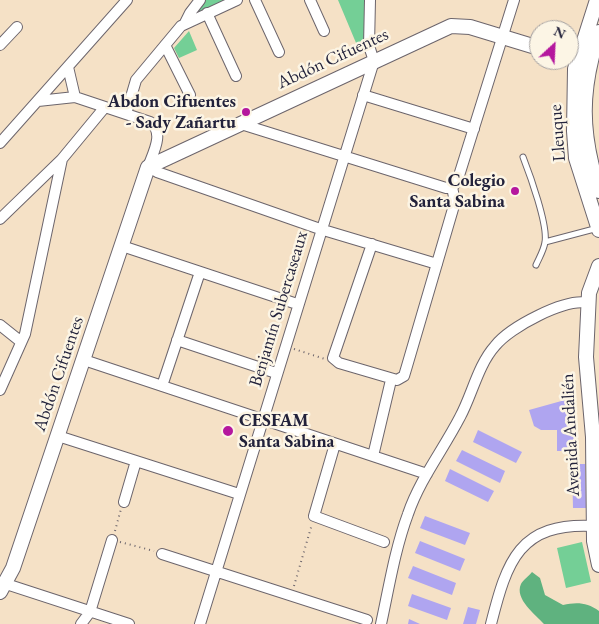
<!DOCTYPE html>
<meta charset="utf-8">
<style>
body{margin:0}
#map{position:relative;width:599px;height:624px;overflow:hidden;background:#f5e1c6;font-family:"EB Garamond",serif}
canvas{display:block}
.north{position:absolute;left:529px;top:20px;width:50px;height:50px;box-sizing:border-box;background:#fcf5e5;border:1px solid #a5a1a1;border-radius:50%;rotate:25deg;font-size:14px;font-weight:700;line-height:20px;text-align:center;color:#22223b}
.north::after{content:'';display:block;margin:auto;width:18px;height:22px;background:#b5179e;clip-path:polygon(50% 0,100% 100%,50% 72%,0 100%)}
</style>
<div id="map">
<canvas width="599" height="624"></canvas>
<div class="north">N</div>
</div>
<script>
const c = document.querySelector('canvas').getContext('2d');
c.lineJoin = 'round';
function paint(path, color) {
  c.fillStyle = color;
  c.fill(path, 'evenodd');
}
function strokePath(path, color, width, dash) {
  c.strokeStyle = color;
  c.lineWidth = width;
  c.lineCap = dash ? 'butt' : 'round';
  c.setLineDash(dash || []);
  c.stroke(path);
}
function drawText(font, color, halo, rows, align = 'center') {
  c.font = font + ' "EB Garamond",serif';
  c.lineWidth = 5;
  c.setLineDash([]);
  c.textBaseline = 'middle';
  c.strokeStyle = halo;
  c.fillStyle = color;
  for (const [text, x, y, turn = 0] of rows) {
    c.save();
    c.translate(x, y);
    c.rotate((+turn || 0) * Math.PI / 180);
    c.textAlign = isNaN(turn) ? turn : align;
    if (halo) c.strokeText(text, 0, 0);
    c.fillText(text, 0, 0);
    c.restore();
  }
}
paint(new Path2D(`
 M205 0H228L198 13 197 10Z
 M338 0H366L365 46 359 50Z
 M189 31 197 50 179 58 174 48Z
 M582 542 591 582 566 588 557 548Z`), '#74cf96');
paint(new Path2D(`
 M532 572 540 578 545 595 563 605C576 602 587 602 599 611V624H544C536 615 514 599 521 584 523 580 529 576 532 572Z`), '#5fb27f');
paint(new Path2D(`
 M565 400 569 418H571V427H574V440H570V451H557V430H541L534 426 529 410Z
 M478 430 522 452 516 463 473 442Z
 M462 450 505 471 500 483 456 461Z
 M572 464H585L586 508H573Z
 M450 469 494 491 488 502 445 481Z
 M425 516 470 533 465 545 420 528Z
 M420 541 465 559 460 571 415 553Z
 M413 566 456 583 452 595 408 578Z
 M412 594 451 608 447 620 408 606Z
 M468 607 480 610 476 624H463Z
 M409 619 420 624H408Z`), '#afa5f0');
const lane = new Path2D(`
 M523 157C530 175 548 225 545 242 544 250 539 258 536 265
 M545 242 598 228`);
const street = new Path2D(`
 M255 0 279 52
 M310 0 324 31
 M207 13 236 76
 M185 23 190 13 200 0
 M0 45 17 27
 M165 45 190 95
 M68 67 75 97
 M363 95 474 129
 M38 101 75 97 150 122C165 132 153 153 148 167L157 172 320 229 437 264
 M126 114 136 80 181 26 237 0
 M241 124 446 188 452 187
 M0 143 127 0
 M452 187 457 182 514 0
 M0 219 62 159 105 107
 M372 244 333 358 339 363 397 380 404 376 407 366 455 202 452 187
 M122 246 297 304
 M0 325 20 341
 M177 340 276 373
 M84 360 427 474
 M162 386 200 272
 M0 390 25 334 62 159
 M58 436 239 494
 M335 444 314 516 384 542
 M373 456 391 380
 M124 502 136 461
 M162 554 367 620
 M0 582 129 624
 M81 624 90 612 112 540
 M200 624 374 61 369 46 370 0
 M381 624C389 587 395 549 408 514 420 479 443 450 460 417 472 395 478 365 495 346 510 327 565 298 588 303
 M491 624C507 561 519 522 594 526`);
const secondary = new Path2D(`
 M597 0 575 69 574 131 576 158 599 230
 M599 32C580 90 580 132 599 191
 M599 266 589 293 586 357 593 437 594 541 599 565
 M0 592 13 568 148 167 451 26 470 27 539 48`);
strokePath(lane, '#6c656c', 7);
strokePath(street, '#6c656c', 12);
strokePath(secondary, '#6c656c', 16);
strokePath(new Path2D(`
 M294 349 325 359
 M115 531 121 509
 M120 542 154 551
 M294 586 312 524`), '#6c656c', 2, [1, 4]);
strokePath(lane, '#fff', 5);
strokePath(street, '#fff', 10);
strokePath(secondary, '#fff', 14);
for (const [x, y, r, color] of [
 [246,112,5,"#b5179e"],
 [515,191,5,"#b5179e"],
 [228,431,6,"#b5179e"]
]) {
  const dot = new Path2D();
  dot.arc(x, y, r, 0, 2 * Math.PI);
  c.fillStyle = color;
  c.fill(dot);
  strokePath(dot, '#fcf5e5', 2);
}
drawText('18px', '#22223b', '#fcf5e5', [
 ["Abdón Cifuentes",333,59,-25],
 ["Lleuque",558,133,-94],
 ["Benjamín Subercaseaux",279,309,-73],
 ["Abdón Cifuentes",59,374,-71],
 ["Avenida Andalién",571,435,-93]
]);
drawText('bold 18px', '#22223b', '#fcf5e5', [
 ["Abdon Cifuentes",236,102],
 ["- Sady Zañartu",236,123],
 ["Colegio",505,181],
 ["Santa Sabina",505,202],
 ["CESFAM",239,421,"left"],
 ["Santa Sabina",239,442,"left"]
], 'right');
</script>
